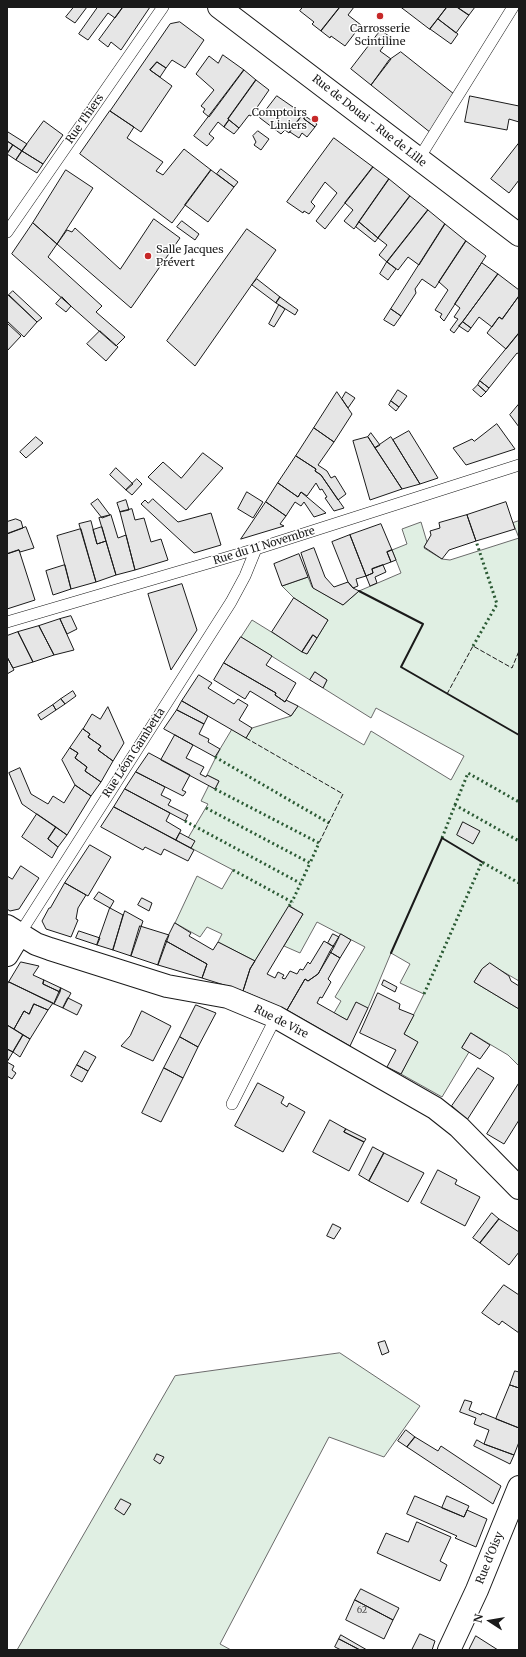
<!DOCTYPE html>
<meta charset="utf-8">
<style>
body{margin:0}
#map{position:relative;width:526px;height:1657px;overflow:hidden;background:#fff;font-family:Merriweather,serif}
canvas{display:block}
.frame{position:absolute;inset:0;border:8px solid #1a1a1a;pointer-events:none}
.north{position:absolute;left:470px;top:1601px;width:40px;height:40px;-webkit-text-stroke:3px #fff;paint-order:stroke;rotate:282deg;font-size:11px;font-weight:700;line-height:16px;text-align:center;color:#1a1a1a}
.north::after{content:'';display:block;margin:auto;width:14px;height:18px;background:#1a1a1a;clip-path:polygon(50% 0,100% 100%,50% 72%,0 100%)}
</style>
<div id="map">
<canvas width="526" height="1657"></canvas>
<div class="frame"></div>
<div class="north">N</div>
</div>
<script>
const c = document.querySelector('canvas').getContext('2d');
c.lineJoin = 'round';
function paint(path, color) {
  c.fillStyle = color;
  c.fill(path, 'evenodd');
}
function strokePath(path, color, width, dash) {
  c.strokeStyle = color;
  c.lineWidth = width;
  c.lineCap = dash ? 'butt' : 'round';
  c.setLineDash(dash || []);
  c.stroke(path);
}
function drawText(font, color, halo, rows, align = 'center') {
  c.font = font + ' Merriweather,serif';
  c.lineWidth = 3;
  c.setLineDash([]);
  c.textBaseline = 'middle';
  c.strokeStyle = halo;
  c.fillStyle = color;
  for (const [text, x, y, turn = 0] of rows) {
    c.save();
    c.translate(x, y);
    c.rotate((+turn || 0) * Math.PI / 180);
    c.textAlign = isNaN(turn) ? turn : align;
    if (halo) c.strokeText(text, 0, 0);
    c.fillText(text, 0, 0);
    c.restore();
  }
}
const green = new Path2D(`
 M519 521V981L490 964 482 969 474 982 519 1009V1066L508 1055 471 1033 462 1047 469 1052 442 1097 401 1074 417 1042 404 1034 424 994 400 983 410 964 391 953 368 1008 347 1020 334 1013 341 1001 335 997 365 947 317 922 300 953 284 946 303 914 290 906 255 961 218 942 222 934 207 927 200 937 175 923 197 876 222 889 233 870 191 848 194 841 188 838 208 804 201 801 209 785 215 789 219 781 207 775 220 749 232 729 246 738 252 728 291 716 298 706 364 745 371 731 451 780 464 756 376 708 371 718 323 688 327 680 315 672 310 680 241 637 252 620 307 654 328 620 294 598 282 586 308 577 312 587 343 605 359 591 401 573 392 550 407 544 402 529 421 522 427 542 424 548 442 559 450 560 519 538 513 523Z
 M340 1353 420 1406 384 1457 329 1437 220 1644 231 1650H17L175 1376Z`);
paint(green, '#e0efe3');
strokePath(green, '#6a6a6a', 1);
const building = new Path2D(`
 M74 7H87L75 23 66 17Z
 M98 7H123L115 18 108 13 88 40 79 34Z
 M123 7H150L121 50 111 42 108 47 99 40Z
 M303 7H340L321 31 312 24 314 22 300 11Z
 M340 7H354L348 15 361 25 345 46 331 36 330 38 321 31Z
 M401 7H447L430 29Z
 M447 7H457L469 15 456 33 438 19Z
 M457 7H475L469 15Z
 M438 19 458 34 451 44 430 29Z
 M180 22 204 40 185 68 172 60 166 68 157 62 150 70 172 86 141 132 110 111 170 24Z
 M381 30 390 37 380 51 391 59 371 85 351 69Z
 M401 52 454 94 431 133 371 85 389 60Z
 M223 55 244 70 209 117 203 112 205 109 201 106 214 90 196 74 209 56 218 63Z
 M157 62 166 68 160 77 150 70Z
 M244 70 256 80 228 119 229 120 224 127 218 122 209 134 214 138 207 146 194 136Z
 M256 80 269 90 251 116 249 115 239 128 228 119Z
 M277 96 303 114 289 133 285 130 281 134 260 118Z
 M470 96 519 106V122L509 119 507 130 465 122Z
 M110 111 134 127 127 138 163 162 156 171 163 175 184 149 211 170 172 223 80 154Z
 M303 114 305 116 304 119 315 127 307 137 302 133 299 138 290 132Z
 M305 116 317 124 315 127 304 119Z
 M229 120 239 128 234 134 224 127Z
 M44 121 63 135 43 164 22 151Z
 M258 131 269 139 261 150 254 145 256 142 253 136Z
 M8 132 27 144 22 151 7 141Z
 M334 138 373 167 325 229 316 221 337 193 325 182 311 202 315 206 309 214 304 211 303 213 287 202Z
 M7 141 13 145 7 154Z
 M519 143V180L509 193 491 179Z
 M13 145 22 151 16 160 7 154Z
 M22 151 43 164 37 173 16 160Z
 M373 167 389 179 354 229 344 221 353 210 345 203Z
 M221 169 238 182 234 187 217 174Z
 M66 170 93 188 57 244 33 223Z
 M211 170 234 187 208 222 185 205Z
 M389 179 410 196 378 238 359 222Z
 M410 196 428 210 387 262 379 255 387 245 378 238Z
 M428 210 445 224 419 265 408 257 398 270 387 262Z
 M154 219 180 238 131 308 57 244 67 230 72 232 75 228 120 269Z
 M182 221 199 234 195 240 177 227Z
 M359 222 378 238 375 242 356 227Z
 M33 223 57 244 48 257 102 306 96 312 125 337 116 346 12 254Z
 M445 224 466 241 435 288 422 279 415 289 416 293 401 316 391 309Z
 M247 229 276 250 195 366 167 341Z
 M466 241 486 256 444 321 440 317 442 314 435 310 448 290 439 282Z
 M387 262 396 269 388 280 380 274Z
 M482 263 498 274 454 333 450 330 458 319 454 317 460 308 455 304Z
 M498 274 519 290V296L502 319 499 317 492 327 479 317 471 328 463 322Z
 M257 279 280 297 276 303 252 285Z
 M13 291 42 318 37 322 9 295Z
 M7 294 37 322 24 337 7 321Z
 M519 296V333L506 349 487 333 499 317 502 319Z
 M62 297 71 306 66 312 56 304Z
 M280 297 298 310 295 315 276 303Z
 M279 305 285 309 274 327 269 324Z
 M391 309 401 316 394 326 384 320Z
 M463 322 471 328 468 332 459 326Z
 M7 323 21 336 7 351Z
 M100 331 118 347 106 361 87 344Z
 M519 333V354L517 353 489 388 480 381Z
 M480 381 489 388 486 392 478 385Z
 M478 385 486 392 481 397 473 390Z
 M398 390 407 396 399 407 391 401Z
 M337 392 352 414 334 442 314 428Z
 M346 392 355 398 348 408 342 399Z
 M391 401 399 407 396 411 389 405Z
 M519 404V427L510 415Z
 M497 424 515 449 466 465 453 448 472 439 474 441Z
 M314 428 334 442 318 465 327 471 331 478 335 476 346 494 338 500 321 475 315 471 316 469 296 456Z
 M409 431 438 478 420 484 393 440Z
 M371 433 380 445 375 448 368 437Z
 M36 437 43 443 26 458 20 452Z
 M368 437 402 489 370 500 353 441Z
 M391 437 393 440 420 484 402 489 375 448Z
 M203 453 223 468 186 510 148 477 163 462 181 478Z
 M296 456 316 469 315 471 321 475 344 508 334 511 325 498 327 497 322 489 320 490 316 483 307 496 301 492 298 497 278 483Z
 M116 468 133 484 126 490 110 475Z
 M137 479 142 484 132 495 126 490Z
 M278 483 298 497 301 492 326 513 314 517 304 502 301 506 295 502 286 516 266 502Z
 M247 492 263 502 253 518 238 509Z
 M98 499 110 515 102 518 91 504Z
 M153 499 178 522 211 513 221 545 194 553 141 504 145 500 148 503Z
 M126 500 129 510 120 512 117 503Z
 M266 502 286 516 280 524 284 526 241 539Z
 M506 502 515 529 476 541 467 515Z
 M132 509 135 520 144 518 151 542 161 539 168 560 135 570 120 512Z
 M111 515 118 538 126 535 135 570 116 575 99 518Z
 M467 515 476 541 449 550 442 559 424 547 431 535 430 531 440 528 439 523Z
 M16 519 21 521 23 528 7 534V522Z
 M91 521 97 544 106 541 116 575 96 582 79 524Z
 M381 524 392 550 387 552 391 562 372 569 373 573 366 576 350 535Z
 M26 527 34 548 20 552 19 550 7 554V534Z
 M102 527 106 541 97 544 93 530Z
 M81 529 96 582 71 589 57 536Z
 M350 535 366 576 356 579 358 586 353 588 348 582 332 542Z
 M314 548 325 577 334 587 348 582 353 588 359 591 343 605 313 588 301 553Z
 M19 550 35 600 7 609V554Z
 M392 550 396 560 391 562 387 552Z
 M299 554 308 577 282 586 274 564Z
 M65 565 71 589 53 595 46 571Z
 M383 565 386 572 375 577 377 583 370 586 366 576 373 573 372 569Z
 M182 584 197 630 171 670 148 594Z
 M294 598 328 620 317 638 313 635 302 652 272 632Z
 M71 616 77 629 67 634 60 619Z
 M60 619 74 650 54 655 39 626Z
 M39 626 54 655 33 662 18 632Z
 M18 632 33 662 13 668 7 657V636Z
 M313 635 317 638 307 654 302 652Z
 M241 637 272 656 266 665 296 683 285 702 275 695 276 693 224 663Z
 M7 657 14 670 7 674Z
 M224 663 276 693 275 695 285 702 286 700 298 706 291 716 250 691 245 699 214 680Z
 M315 672 327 680 323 688 310 680Z
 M199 675 212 683 208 688 234 704 238 699 248 705 239 720 252 728 246 738 182 701Z
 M73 691 76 696 65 704 61 699Z
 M61 699 65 704 56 710 53 705Z
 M182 701 208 716 204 724 177 710Z
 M53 705 56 710 41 720 38 715Z
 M108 707 124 743 113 761 98 750 101 746 88 737 90 734 83 729 92 714 100 719Z
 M177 710 204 724 199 734 209 739 208 742 220 749 215 757 164 729Z
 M83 729 90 734 88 737 101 746 98 750 113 761 101 782 85 771 87 767 75 758 78 753 70 748Z
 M175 735 193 745 186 758 204 767 200 774 206 777 207 775 219 781 215 789 161 760Z
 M70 748 78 753 75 758 87 767 85 771 101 782 91 796 75 785 62 760Z
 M149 753 190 775 182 790 186 792 183 796 136 772Z
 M20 768 31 794 48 804 53 796 64 803 75 785 91 796 67 835 22 804 9 773Z
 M136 772 165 787 161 795 171 800 168 805 188 815 185 821 125 789Z
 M125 789 170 813 166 821 181 830 176 840 114 807Z
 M114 807 194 850 188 861 164 849 161 855 145 847 143 850 101 827Z
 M37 814 56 827 48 839 58 847 52 858 22 837Z
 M463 822 480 831 473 844 457 835Z
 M56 827 67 835 58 847 48 839Z
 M180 833 195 841 191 848 176 840Z
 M90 845 111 857 88 896 65 883Z
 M21 866 39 878 19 909 10 911 7 909V876L12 879Z
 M65 883 86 895 78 908 76 919 78 920 71 937 46 929 42 921 49 908H50Z
 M99 892 114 901 110 908 94 899Z
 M142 898 152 903 149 911 138 905Z
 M289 906 303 914 267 974 275 978 278 972 284 975 282 978 285 979 290 971 297 974 300 969 303 970 308 962 310 964 324 941 334 947 318 974 308 981 305 979 287 1010 243 991 250 969Z
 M110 908 123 915 113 950 97 945Z
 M125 911 143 921 131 956 113 950Z
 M175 923 191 933 189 936 213 950 218 942 255 961 250 969 243 991 202 978 207 964 166 941Z
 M140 926 169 935 158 965 131 956Z
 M79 931 100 938 97 945 76 938Z
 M333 934 339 937 334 947 328 943Z
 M341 934 351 940 340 958 330 952Z
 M166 941 207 964 202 978 158 965Z
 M330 952 340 958 328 979 331 982 322 998 320 997 317 1003 347 1020 356 1002 368 1008 350 1046 287 1010 305 979 308 981 318 974Z
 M21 962 39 966 33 975 44 980 43 984 60 992 54 1004 9 982Z
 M490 963 509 976 511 981 519 986V1009L474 982 482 969Z
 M44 980 61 988 60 992 43 984Z
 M384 980 397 987 395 992 382 985Z
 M9 982 53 1003 48 1010 34 1004 29 1014 24 1011 14 1029 7 1025V985Z
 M61 988 71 993 63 1008 54 1004Z
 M378 993 400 1004 399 1009 414 1015 404 1034 418 1042 401 1074 387 1067 396 1050 360 1033Z
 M68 998 82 1005 77 1015 63 1008Z
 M34 1004 48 1010 30 1039 14 1029 24 1011 29 1014Z
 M196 1005 216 1013 198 1047 180 1037Z
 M142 1011 171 1026 153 1061 121 1046 130 1036Z
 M7 1025 23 1035 13 1052 7 1049Z
 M471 1033 490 1045 480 1059 462 1048Z
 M23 1035 30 1039 20 1057 13 1052Z
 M180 1037 198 1047 183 1078 164 1068Z
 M7 1049 13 1052 7 1062 14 1066 12 1070 16 1073 12 1079 7 1076Z
 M85 1051 96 1057 88 1071 77 1065Z
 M77 1065 88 1071 82 1082 71 1076Z
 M164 1068 183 1078 161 1122 142 1113Z
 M478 1068 494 1078 467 1120 452 1106Z
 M258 1083 284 1097 281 1103 287 1107 289 1103 305 1112 283 1152 235 1126Z
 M519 1083V1120L504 1144 487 1134Z
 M330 1120 346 1129 344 1132 364 1142 349 1171 313 1152Z
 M346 1129 366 1139 364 1142 344 1132Z
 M373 1147 384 1153 369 1181 359 1175Z
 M384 1153 424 1173 408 1202 369 1181Z
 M438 1170 457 1180 455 1184 480 1197 465 1226 421 1203Z
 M492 1213 499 1219 480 1243 473 1238Z
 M499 1219 519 1232V1252L509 1265 480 1243Z
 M333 1224 341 1228 334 1239 327 1236Z
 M504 1285 519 1295V1333L502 1321 499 1325 482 1313Z
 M385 1341 389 1352 382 1355 378 1343Z
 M515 1371 519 1372V1388L510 1385Z
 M510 1385 519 1388V1428L496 1419Z
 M465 1400 472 1402 469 1410 481 1415 482 1413 519 1428V1442L514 1455 484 1444 489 1430 474 1424 476 1418 460 1412Z
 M406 1430 415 1437 407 1447 398 1441Z
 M415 1437 438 1451 441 1446 501 1486 493 1504 407 1447Z
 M477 1440 484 1444 514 1455 510 1464 474 1446Z
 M157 1454 164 1457 160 1464 154 1460Z
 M415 1496 464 1517 467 1510 487 1519 476 1547 455 1538 457 1536 407 1514Z
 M447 1496 469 1506 464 1517 442 1508Z
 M121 1499 131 1504 124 1515 115 1509Z
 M417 1522 451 1537 440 1561 447 1565 440 1581 377 1553 386 1533 408 1542Z
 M361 1589 399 1608 393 1620 355 1600Z
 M355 1600 393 1620 384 1639 346 1620Z
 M420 1634 435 1641 432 1650H412Z
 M341 1635 367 1650H360L339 1639Z
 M476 1636 498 1650H469Z
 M339 1639 360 1650H341L335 1647Z`);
paint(building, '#e6e6e6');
strokePath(building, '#1a1a1a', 1);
const service = new Path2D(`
 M418 160 513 7
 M7 232 163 7
 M7 622 256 549 519 465
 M19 935 231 602 245 576 256 549
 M232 1104 276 1017`);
const minor = new Path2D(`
 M7 926 36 944 50 949 167 986 228 997 276 1017 435 1108 459 1127 519 1188
 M7 955 19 935
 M449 1650 477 1590 519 1487`);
const secondary = new Path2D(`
 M219 7 519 235`);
strokePath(service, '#1a1a1a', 12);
strokePath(minor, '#1a1a1a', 24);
strokePath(secondary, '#1a1a1a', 24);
strokePath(service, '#fff', 11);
strokePath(minor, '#fff', 22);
strokePath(secondary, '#fff', 22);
strokePath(new Path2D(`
 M473 646 497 604 476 541
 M215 757 329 823
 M215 789 319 843 310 863
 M455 805 468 773 519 802
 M206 808 310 863 292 902
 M185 821 300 883
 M442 838 455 805 519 841
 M233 870 292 902 289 906
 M424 994 482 862 519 883`), '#2b5a34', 3, [2, 3]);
strokePath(new Path2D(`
 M447 694 473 646 512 668 519 651
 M246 738 343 794 319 843`), '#1a1a1a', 1, [5, 2]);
strokePath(new Path2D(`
 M359 591 423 624 401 667 519 735
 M391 953 442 838 482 862`), '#1a1a1a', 2);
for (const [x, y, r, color] of [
 [380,16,4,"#c62828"],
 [315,119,4,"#c62828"],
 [148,256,4,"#c62828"]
]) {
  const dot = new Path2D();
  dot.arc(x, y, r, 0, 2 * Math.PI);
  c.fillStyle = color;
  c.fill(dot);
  strokePath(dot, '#fff', 1.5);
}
drawText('9px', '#4d4d4d', null, [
 ["62",362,1610]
]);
drawText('11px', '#1a1a1a', '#fff', [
 ["Carrosserie",380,29],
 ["Scintiline",380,42],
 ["Comptoirs",307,113,"right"],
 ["Liniers",307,126,"right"],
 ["Salle Jacques",156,250,"left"],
 ["Prévert",156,263,"left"]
]);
drawText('11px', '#1a1a1a', '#fff', [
 ["Rue Thiers",85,119,-55],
 ["Rue de Douai - Rue de Lille",369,121,38],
 ["Rue du 11 Novembre",264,546,-17],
 ["Rue Léon Gambetta",134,753,-57],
 ["Rue de Vire",281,1022,27],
 ["Rue d'Oisy",490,1558,-68]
]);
</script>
